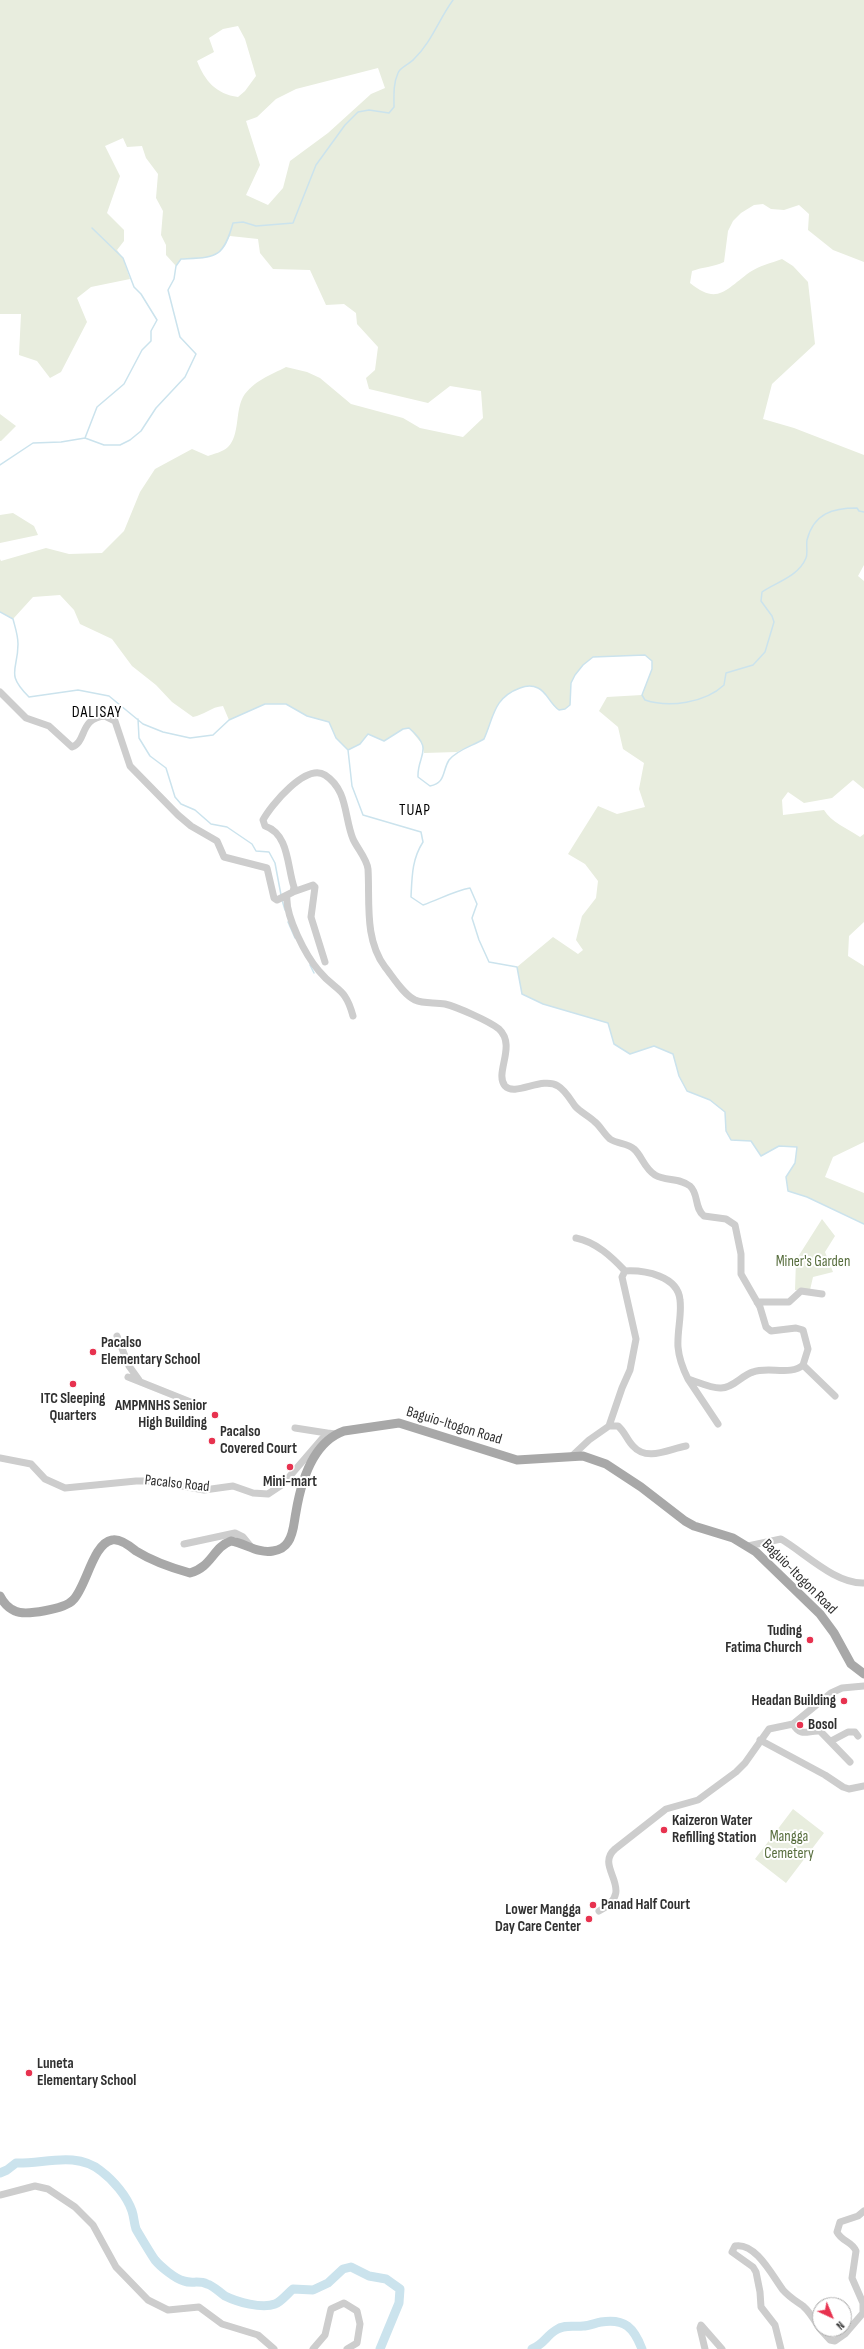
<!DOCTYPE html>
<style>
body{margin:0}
#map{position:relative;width:864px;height:2349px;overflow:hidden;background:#fff;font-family:"Sofia Sans Condensed",sans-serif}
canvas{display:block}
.north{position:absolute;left:812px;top:2297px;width:40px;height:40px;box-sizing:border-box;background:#fff;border:1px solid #acacac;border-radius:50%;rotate:136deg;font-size:11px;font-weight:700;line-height:16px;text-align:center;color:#303030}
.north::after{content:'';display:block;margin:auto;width:14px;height:18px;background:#e7324f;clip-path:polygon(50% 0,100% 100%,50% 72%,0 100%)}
</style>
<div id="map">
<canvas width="864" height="2349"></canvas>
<div class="north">N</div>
</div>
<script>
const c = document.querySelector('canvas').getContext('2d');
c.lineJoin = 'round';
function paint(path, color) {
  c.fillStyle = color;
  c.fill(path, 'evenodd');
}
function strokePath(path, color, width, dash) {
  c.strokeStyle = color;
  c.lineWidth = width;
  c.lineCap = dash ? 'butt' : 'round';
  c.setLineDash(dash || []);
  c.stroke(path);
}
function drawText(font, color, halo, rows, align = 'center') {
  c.font = font + ' "Sofia Sans Condensed",sans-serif';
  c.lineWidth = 4;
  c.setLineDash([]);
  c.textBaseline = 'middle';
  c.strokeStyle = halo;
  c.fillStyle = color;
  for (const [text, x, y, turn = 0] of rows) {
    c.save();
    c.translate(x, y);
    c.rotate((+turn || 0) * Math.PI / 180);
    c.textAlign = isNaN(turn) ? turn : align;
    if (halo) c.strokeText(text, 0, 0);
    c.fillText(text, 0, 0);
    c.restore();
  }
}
paint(new Path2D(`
 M0 0H864V262L833 250 808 230 809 214 799 205 784 210 771 209 763 204 754 205 741 213 733 221 728 231 724 262C713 267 703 267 692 271L690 283C718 306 726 289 750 272 759 266 771 263 782 259L793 266 808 282 815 344 772 384 763 419 794 428 864 455V565L858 576 864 581V789L853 780 832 798 804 803 788 792 782 800 783 815 824 810C831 822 848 829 860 837L864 834V922L849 936 848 956 864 966V1142L833 1157 825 1177 864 1193V1224L807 1197 788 1191 786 1177 795 1163 797 1147 779 1146 761 1156 751 1141 731 1140 726 1131 725 1112 710 1100 687 1091 679 1076 673 1054 654 1046 630 1054 614 1044 608 1023 543 1004 522 994 517 967 553 937 578 954 583 950 576 940 582 916 596 898 598 881 585 864 568 854 598 806 617 814 645 807 639 789 644 763 623 749 618 727 599 711 607 697 642 695 652 669V661L645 655 593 657 583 665 575 675 571 683 570 705 565 709 559 710C550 704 547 692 538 688 532 685 525 686 520 688 493 698 494 717 484 739L457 752 424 753 422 744 409 728 403 729 384 741 368 734 360 744 348 750 336 738 329 722 307 716 286 704H265L229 720 223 706C211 707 204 715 193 717L172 702 156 685 132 666 112 639 80 624 74 610 60 595 33 597 13 619 0 612V559L1 561 46 548 69 554 102 553 124 531 140 492 155 469 192 449 208 456C213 454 223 452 228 447 240 435 235 412 243 397 253 381 271 375 286 367L307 372 320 378 351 404 403 418 420 428 463 437 483 418 481 391 450 386 428 403 369 389 366 378 375 370 378 347 357 324 356 313 344 304 326 305 310 270 273 269 260 253 258 239 230 236C217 261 206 258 181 259L176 266 166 255V245L161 235 163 211 156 198 158 174 146 158 142 146 127 147 123 138 105 146 120 176 107 213 124 230V241L117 250 123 258 130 279 91 287 77 298 87 322 61 372 50 378 37 361 19 355 21 314H0ZM238 26 245 39 256 76 245 91 238 97C216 94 205 81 197 61L214 52 209 38 223 29ZM378 68 385 88 371 94 328 133 290 161 283 188 268 205 246 195 260 165 246 121 257 117 276 99 296 89Z
 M0 414 16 426 1 441H0Z
 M13 513 34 526 38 535 0 543V515Z
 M822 1219 835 1236 825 1252 833 1272 813 1277 810 1290H795L796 1260Z
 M793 1809 824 1833 786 1883 755 1859Z`), '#e8edde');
strokePath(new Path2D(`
 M85 438 97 407 124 384 142 350 151 341V331L157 320 141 294 134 287 123 258 92 228
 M0 465 33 443 61 442 85 438 104 445H120L130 440 141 431 156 408 185 377 196 354 180 337 168 290 174 279 176 266 181 259C216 257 223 259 233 223L243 222 256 226 293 223 316 165 345 125 358 112 369 110 389 113 394 107C394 96 393 84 398 73 400 67 410 64 414 59 431 43 439 19 453 0
 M0 612 13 619C15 627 18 635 18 644 18 671 5 673 29 697L78 690 109 696 143 724 163 732 190 738 213 735 229 720 265 704H286L307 716 329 722 336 738 348 750 352 786 363 815 421 832 423 842C412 859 412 876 411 897L423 905C440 899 454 891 470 888L477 904 472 918 479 940 489 962 517 967 522 994 543 1004 608 1023 614 1044 630 1054 654 1046 673 1054 679 1076 687 1091 710 1100 725 1112 726 1131 731 1140 751 1141 761 1156 779 1146 797 1147 795 1163 786 1177 788 1191 807 1197 864 1224
 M138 719 139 738 150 756 166 768 175 797 181 804 195 810 211 824 227 827 252 844 256 851 269 852 275 863 281 895
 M348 750 360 744 368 734 384 741 403 729 409 728C435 750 417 755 418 777L430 786C446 783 442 771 449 760 458 749 473 746 484 739 494 717 493 698 520 688 525 686 532 685 538 688 547 692 550 704 559 710L565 709 570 705 571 683 575 675 583 665 593 657 645 655 652 661V669L642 695 645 700C669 708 705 703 724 685L726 673 753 665 765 652 774 622 772 616 761 601 762 592C776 582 798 577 806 558 808 554 806 546 807 540 814 513 833 508 857 508L859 511 864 512
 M282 900 285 910
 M288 922 295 938
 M310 965 314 973`), '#cbe3ed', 1.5);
strokePath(new Path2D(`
 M0 2173 7 2170 16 2163C44 2164 76 2151 101 2171 113 2180 127 2196 132 2211 134 2217 134 2223 136 2229 137 2231 152 2256 155 2260 160 2266 175 2279 184 2281 191 2284 199 2280 207 2284 214 2286 219 2292 225 2296 237 2302 262 2309 275 2304 281 2302 288 2293 293 2289L313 2290 328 2283 343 2269 351 2267 369 2276 386 2279 400 2289 399 2303 380 2349
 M532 2349C544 2344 546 2336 556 2330 564 2324 574 2327 583 2326 589 2326 595 2323 601 2322 625 2318 634 2328 642 2349`), '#cbe3ed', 9);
strokePath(new Path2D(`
 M0 692 26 718 49 726 72 747C87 742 79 718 105 716L115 721 130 766 178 815 191 826 217 841 224 857 267 868 274 898 277 900 293 892 294 887C287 866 289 834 265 826L263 820C271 805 306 763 325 775 348 790 344 817 353 839 357 848 367 859 368 869 370 901 364 939 385 967 393 977 403 994 415 1000 424 1004 435 1002 445 1004 457 1007 489 1021 499 1029 517 1046 494 1073 505 1086 515 1097 542 1076 558 1086 565 1090 570 1099 575 1106 580 1112 589 1116 595 1122 601 1127 604 1134 610 1139 617 1144 628 1143 634 1149 642 1156 644 1168 655 1175 665 1181 681 1178 690 1186 699 1194 694 1208 704 1216L726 1219 735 1225 741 1254V1274L760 1307 766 1327 771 1331 796 1328 803 1330 808 1349 803 1365C791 1376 768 1366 753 1372 742 1375 732 1389 720 1388 710 1388 698 1382 688 1379 683 1369 679 1359 678 1347 677 1331 682 1315 680 1300 678 1276 645 1270 625 1271L622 1277 636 1339 630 1370 622 1388 609 1426 589 1440 572 1456
 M293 892 313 885 315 887 311 917 325 962
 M287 896C285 916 306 956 319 971 336 992 345 986 353 1016
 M576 1238C596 1242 612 1257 625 1271
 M757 1302H789L801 1291 822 1294
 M117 1336 129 1366 139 1380
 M803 1365 835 1396
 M128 1377 203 1407
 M688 1379 718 1424
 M609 1426H618C625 1432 627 1440 633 1446 647 1462 669 1449 686 1446
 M295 1428 327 1433
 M0 1458 31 1464 45 1479 65 1488 136 1481H155L204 1490 233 1486 253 1493 268 1494 283 1484 327 1433 336 1434
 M184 1544 235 1533 243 1537 252 1548
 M748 1546 781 1539C805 1553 835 1584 864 1583
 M793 1724C801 1738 808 1730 820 1731L850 1762
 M760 1740 825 1775 843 1787 849 1789 864 1786
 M831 1741 848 1732H855L858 1736
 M599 1911C639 1890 593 1868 615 1849L666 1809 698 1800 736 1772 745 1763 769 1729 793 1724 831 1693 842 1688 864 1686
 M0 2195 35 2186 48 2189 75 2207 93 2225 116 2267 148 2300 168 2310 199 2307 222 2324 258 2335 274 2349
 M820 2329 830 2340 835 2341 845 2334 863 2313V2303L852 2278 856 2251C852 2241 842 2242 837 2232L840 2222 858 2216 864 2211
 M313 2349 325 2335 331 2309 344 2303 357 2311 360 2324 357 2343 347 2349
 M705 2349 700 2328 701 2325 722 2349
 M781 2349 775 2325 761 2307 760 2292 756 2272 753 2267 732 2252 735 2246C756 2242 773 2277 783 2290 789 2297 796 2301 803 2306 810 2312 815 2321 820 2329`), '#cdcdcd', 7);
strokePath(new Path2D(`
 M0 1596C3 1602 8 1608 15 1611 25 1616 65 1609 73 1600 86 1588 93 1543 112 1540 120 1538 130 1546 136 1551 152 1561 172 1568 190 1573 212 1567 213 1547 231 1541 245 1543 258 1554 273 1551 279 1550 285 1547 288 1542 294 1534 294 1521 296 1512 301 1482 313 1442 344 1431L399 1423 517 1460 583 1456 606 1464 641 1487 685 1521 694 1526 733 1538 756 1552 820 1614 834 1633 851 1664 864 1674`), '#a8a8a8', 9);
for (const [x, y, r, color] of [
 [93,1352,4,"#e7324f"],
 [73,1384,4,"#e7324f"],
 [215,1415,4,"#e7324f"],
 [212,1441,4,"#e7324f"],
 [290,1467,4,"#e7324f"],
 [810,1640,4,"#e7324f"],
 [844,1701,4,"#e7324f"],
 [800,1725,4,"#e7324f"],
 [664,1830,4,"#e7324f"],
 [593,1905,4,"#e7324f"],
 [589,1919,4,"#e7324f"],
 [29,2073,4,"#e7324f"]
]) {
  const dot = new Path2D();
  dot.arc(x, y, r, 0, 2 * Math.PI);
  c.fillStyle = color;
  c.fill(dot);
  strokePath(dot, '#fff', 1.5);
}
drawText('15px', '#576d3d', '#fff', [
 ["Miner's Garden",813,1262],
 ["Mangga",789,1837],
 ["Cemetery",789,1854]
]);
drawText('bold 15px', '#303030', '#fff', [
 ["Pacalso",101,1343],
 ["Elementary School",101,1360],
 ["ITC Sleeping",73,1399,"center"],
 ["Quarters",73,1416,"center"],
 ["AMPMNHS Senior",207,1406,"right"],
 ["High Building",207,1423,"right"],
 ["Pacalso",220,1432],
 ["Covered Court",220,1449],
 ["Mini-mart",290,1482,"center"],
 ["Tuding",802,1631,"right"],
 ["Fatima Church",802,1648,"right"],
 ["Headan Building",836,1701,"right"],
 ["Bosol",808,1725],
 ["Kaizeron Water",672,1821],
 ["Refilling Station",672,1838],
 ["Panad Half Court",601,1905],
 ["Lower Mangga",581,1910,"right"],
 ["Day Care Center",581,1927,"right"],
 ["Luneta",37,2064],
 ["Elementary School",37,2081]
], 'left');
drawText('15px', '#303030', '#fff', [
 ["Baguio-Itogon Road",454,1426,17],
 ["Pacalso Road",177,1484,6],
 ["Baguio-Itogon Road",799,1577,45]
]);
c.letterSpacing = '1px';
drawText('16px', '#000', '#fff', [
 ["DALISAY",97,713],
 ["TUAP",415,811]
]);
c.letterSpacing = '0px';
</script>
